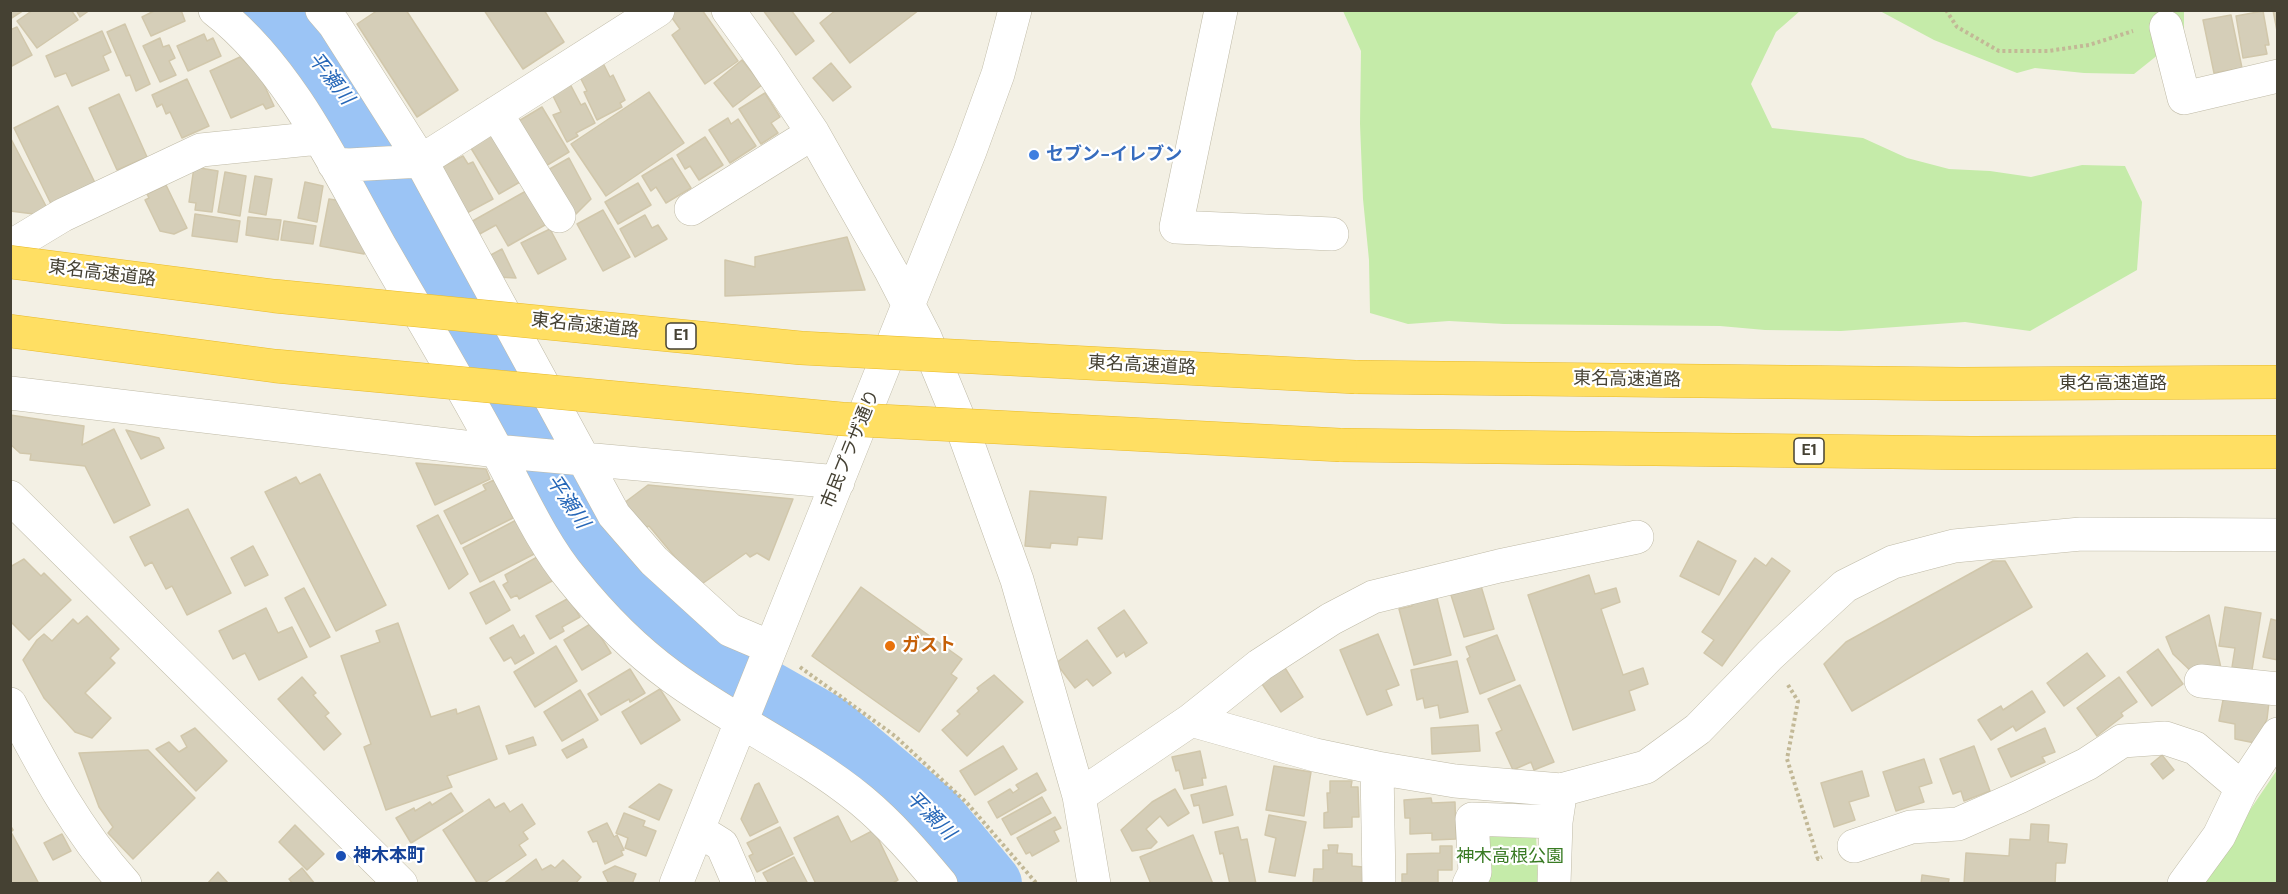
<!DOCTYPE html>
<meta charset="utf-8">
<style>
body{margin:0}
#map{position:relative;width:2288px;height:894px;overflow:hidden;background:#f3f0e4;font-family:"DM Sans",sans-serif}
canvas{display:block}
.frame{position:absolute;inset:0;border:12px solid #454133;pointer-events:none}
</style>
<div id="map">
<canvas width="2288" height="894"></canvas>
<div class="frame"></div>
</div>
<script>
const c = document.querySelector('canvas').getContext('2d');
c.lineJoin = 'round';
function paint(path, color) {
  c.fillStyle = color;
  c.fill(path, 'evenodd');
}
function strokePath(path, color, width, dash) {
  c.strokeStyle = color;
  c.lineWidth = width;
  c.lineCap = dash ? 'butt' : 'round';
  c.setLineDash(dash || []);
  c.stroke(path);
}
function drawText(font, color, halo, rows, align = 'center') {
  c.font = font + ' "DM Sans","Noto Sans JP",sans-serif';
  c.lineWidth = 4.5;
  c.setLineDash([]);
  c.textBaseline = 'middle';
  c.strokeStyle = halo;
  c.fillStyle = color;
  for (const [text, x, y, turn = 0] of rows) {
    c.save();
    c.translate(x, y);
    c.rotate((+turn || 0) * Math.PI / 180);
    c.textAlign = isNaN(turn) ? turn : align;
    if (halo) c.strokeText(text, 0, 0);
    c.fillText(text, 0, 0);
    c.restore();
  }
}
paint(new Path2D(`
 M1343 11H1800L1776 32 1751 84 1772 128 1863 138 1907 158 1949 169 1990 171 2031 177 2082 165 2125 166 2142 202 2137 270 2030 331 1965 322 1841 331 1765 330 1720 326 1504 324 1449 321 1408 324 1370 313 1369 260 1363 199 1360 124 1361 51Z
 M1880 11H2184V34L2134 74 2084 73 2035 68 2017 73 1934 40Z
 M2277 770V883L2193 884 2229 841Z
 M1492 829 1536 834 1538 883 1481 884 1482 840Z`), '#c5eba9');
strokePath(new Path2D(`
 M272 10 288 25 345 92 423 235 477 345 558 493 617 571 694 650 828 726 933 814 991 884`), '#9bc4f5', 62);
const building = new Path2D(`
 M10 10H24L10 19Z
 M33 10H71L78 20 37 48 17 21Z
 M76 10H90L80 17Z
 M156 10H181L185 21 151 36 142 17Z
 M378 10H406L458 90 417 117 357 24Z
 M484 10H544L564 42 523 69Z
 M677 10H702L738 61 705 84 672 35 680 29 670 15Z
 M763 10H791L814 41 796 55Z
 M836 10H919L850 63 820 23Z
 M2273 10H2278V36Z
 M2263 11 2269 45H2265L2267 54 2243 58 2236 16Z
 M2231 15 2242 68 2214 73 2203 20Z
 M125 24 150 84 136 91 130 75 126 76 107 32Z
 M17 27 32 55 10 67V30Z
 M102 31 111 52 103 56 109 70 72 86 66 73 55 77 46 56Z
 M204 34 207 41 213 38 221 56 188 71 177 46Z
 M160 38 163 47 169 45 175 58 169 61 176 75 160 82 143 46Z
 M240 57 260 76 274 106 266 109 263 104 231 118 210 71Z
 M742 60 762 85 733 107 714 83Z
 M603 63 610 77 613 75 625 100 620 103 622 107 597 120 584 92 587 91 579 75Z
 M831 63 851 87 833 101 813 78Z
 M187 79 209 126 182 138 170 112 166 114 162 104 157 107 152 95Z
 M569 82 581 105 585 103 595 123 576 133 578 136 567 142 553 115 561 112 551 92Z
 M649 92 684 143 606 196 571 144Z
 M765 93 780 117 771 123 778 133 761 144 739 109Z
 M119 94 147 157 117 170 89 108Z
 M58 106 97 187 53 208 14 128Z
 M542 107 569 152 544 167 517 122Z
 M728 118 731 124 738 119 756 146 730 163 709 130Z
 M487 128 520 182 499 194 466 140Z
 M10 137 47 208 34 214 10 211Z
 M705 137 723 165 699 180 690 166 685 169 677 155Z
 M463 156 468 164 473 162 493 199 463 215 438 169Z
 M569 158 591 199 572 218 546 171Z
 M672 158 691 188 666 203 656 187 651 191 642 176Z
 M194 167 218 171 212 212 195 210 196 203 189 202Z
 M225 172 246 176 240 216 218 212Z
 M255 176 272 179 266 215 249 212Z
 M305 182 323 186 317 222 298 218Z
 M638 183 651 205 618 224 605 202Z
 M166 185 187 228 174 234 160 231 145 200 149 198 147 194Z
 M526 191 545 225 508 246 496 225 476 236 469 223Z
 M329 199 342 201 367 240 364 254 320 246Z
 M603 210 630 257 603 271 577 224Z
 M195 214 240 221 237 242 192 236Z
 M645 215 652 228 658 225 667 239 635 257 620 229Z
 M248 217 281 220 278 240 246 235Z
 M284 221 316 226 313 244 281 240Z
 M550 229 566 259 538 274 521 243Z
 M847 237 865 290 725 296V260L755 267V257Z
 M502 249 516 278 497 277 487 257Z
 M10 415 84 426 82 445 114 429 150 505 114 523 85 466 30 460 31 454 20 453 10 444Z
 M126 430 159 438 164 448 141 459Z
 M416 463 486 469 490 479 435 505Z
 M320 474 386 605 336 631 265 492 296 477 300 484Z
 M494 480 513 518 461 544 444 511 486 490 483 485Z
 M648 485 793 499 769 560 757 553 750 557 746 553 699 586 649 526 643 529 624 503Z
 M1030 491 1106 497 1102 539 1078 537 1077 545 1051 543 1050 548 1025 546Z
 M188 509 231 593 187 615 172 586 166 589 152 562 145 566 130 537Z
 M438 515 468 574 449 589 417 526Z
 M522 517 540 551 480 582 463 548Z
 M1698 541 1736 561 1719 595 1680 576Z
 M253 546 268 575 245 586 231 558Z
 M539 556 552 581 519 599 517 595 511 598 503 585 508 582 505 575Z
 M1755 558 1766 566 1772 558 1790 571 1722 666 1704 653 1714 640 1702 632Z
 M24 559 41 576 44 573 71 600 29 640 10 621V567Z
 M1993 561H2005L2032 607 1852 711 1824 664 1846 642Z
 M1589 575 1595 594 1616 588 1620 602 1601 609 1623 675 1643 668 1648 684 1629 691 1635 710 1573 730 1528 595Z
 M494 581 510 610 486 624 470 593Z
 M1481 586 1494 629 1464 637 1451 595Z
 M861 587 962 659 951 674 957 678 919 732 812 656Z
 M304 588 330 637 310 647 285 598Z
 M1436 594 1451 655 1414 665 1399 609 1412 606 1411 600Z
 M569 598 580 617 562 627 564 631 550 639 536 616Z
 M2225 607 2261 613 2252 670 2232 667 2235 648 2219 646Z
 M266 608 278 633 292 627 307 657 259 680 245 653 233 659 219 631Z
 M1124 610 1147 643 1126 657 1124 652 1117 657 1098 628Z
 M2209 615 2221 668 2195 675 2173 654 2166 637Z
 M87 616 119 649 110 658 115 663 85 693 111 718 92 738 75 732 44 698 23 660 37 640 44 634 52 641 73 619 78 624Z
 M2271 619 2278 621V660L2263 657Z
 M398 623 431 717 456 709 457 714 479 706 497 759 447 776 452 787 386 810 364 747 371 744 341 656 380 642 376 631Z
 M592 623 611 653 582 670 564 640Z
 M513 625 520 638 524 635 534 653 515 664 511 657 504 661 490 638Z
 M1378 634 1399 685 1386 690 1392 705 1367 715 1340 650Z
 M1497 635 1515 680 1480 694 1467 659 1470 657 1466 647Z
 M1087 640 1111 673 1093 686 1087 679 1075 688 1056 663Z
 M556 646 577 681 535 707 514 672Z
 M2158 649 2183 684 2152 706 2127 672Z
 M2087 653 2105 676 2064 706 2047 683Z
 M1457 661 1468 712 1440 718 1438 705 1425 708 1423 698 1417 700 1411 670Z
 M1282 663 1303 697 1281 712 1258 678Z
 M630 669 645 693 630 702 629 699 601 715 588 694Z
 M994 675 1023 702 967 756 942 730 960 714 957 711 979 691 977 688Z
 M302 677 316 693 313 695 329 713 325 716 341 734 324 750 278 699Z
 M2119 677 2137 702 2121 713 2123 716 2097 736 2077 708Z
 M1520 685 1554 762 1534 770 1531 762 1513 770 1496 733 1502 730 1488 699Z
 M660 689 680 720 641 744 622 712Z
 M580 690 598 720 562 741 544 712Z
 M2032 691 2045 712 2016 731 2013 726 1991 740 1978 720 2001 706 2003 710Z
 M2224 695 2269 702 2267 719 2255 743 2235 739V724L2219 721Z
 M1478 725 1480 751 1432 754 1431 728Z
 M195 728 227 761 196 791 156 749 169 742 179 752 187 747 181 736Z
 M2045 728 2055 752 2042 757 2045 762 2011 777 1998 749Z
 M533 737 536 745 509 754 506 746Z
 M583 739 587 747 567 758 562 750Z
 M1003 746 1017 769 975 795 960 771Z
 M1974 746 1990 791 1964 801 1961 791 1953 794 1940 759Z
 M148 750 195 798 133 859 108 833 113 827 99 807 79 753Z
 M1200 751 1206 778H1202L1203 785 1184 789 1179 770 1176 771 1172 757Z
 M2162 755 2174 770 2163 779 2151 764Z
 M1924 759 1932 783 1919 787 1924 802 1896 811 1883 772Z
 M1274 766 1311 772 1304 816 1266 810Z
 M1862 771 1869 796 1849 802 1855 820 1834 827 1821 783Z
 M1037 773 1046 790 997 818 988 802 1010 789 1013 793 1019 789 1016 785Z
 M1330 781H1352L1351 787H1358L1359 817H1352V827L1324 828V813L1328 812 1327 793H1330Z
 M759 783 778 822 750 836 741 819 755 785Z
 M659 784 672 790 659 820 629 807Z
 M1226 786 1233 815 1203 823 1199 805 1194 806 1191 795Z
 M1175 789 1189 813 1168 826 1160 816 1146 829 1157 842 1151 848 1132 851 1121 830 1152 802Z
 M451 793 463 811 411 843 396 818 414 808 415 811 430 802 432 805Z
 M1042 797 1051 813 1011 835 1002 819Z
 M1431 798 1432 803 1455 802 1456 839 1432 840V833L1410 834V818H1405L1404 800Z
 M489 799 495 808 504 803 510 812 522 804 535 824 523 832 528 839 519 845 526 855 483 884H478L443 830Z
 M624 813 645 821 643 826 656 831 646 856 625 848 628 838 616 833Z
 M1269 815 1306 822 1295 876 1269 872 1276 838 1265 835Z
 M838 816 851 842 874 830 898 880 891 884H816L794 838Z
 M1055 817 1061 828 1054 831 1059 841 1032 856 1030 852 1026 854 1017 838Z
 M607 823 614 837 617 835 624 850 621 851 623 855 605 864 597 841 593 842 588 832Z
 M2031 824 2049 825 2048 842 2067 844 2065 863H2056L2055 884H1964L1966 853 2009 856 2010 839 2030 840Z
 M10 825 13 830 11 832 38 882 35 884H10Z
 M295 825 324 854 307 870 279 842Z
 M780 827 793 854 757 872 749 856 753 854 747 843Z
 M1238 827 1241 840 1247 839 1256 884H1230L1223 853 1220 854 1215 832Z
 M62 834 71 851 53 860 44 843Z
 M1193 835 1213 884H1151L1140 857Z
 M1328 845H1338L1337 853 1352 854V866L1363 867 1362 884H1313L1314 869H1323V850H1329Z
 M1440 846H1452V870H1438V884H1402V874H1407V854L1440 853Z
 M794 857 808 884H769L763 873Z
 M536 859 542 870 551 865 555 868 563 860 581 877 575 884H503Z
 M615 866 636 874 632 884H609L603 872Z
 M302 868 315 884H293L289 879Z
 M218 872 229 884H207Z
 M1922 875 1949 879 1948 884H1921Z`);
paint(building, '#d5ceb8');
strokePath(building, '#d1c7ab', 1.5);
const minor = new Path2D(`
 M215 10C290 68 337 170 383 251 422 319 462 385 498 453 521 495 542 543 572 579 600 614 634 649 671 676 732 721 802 752 861 800 891 825 916 854 941 884
 M322 10 334 24 421 161 614 515 654 561 730 630 770 647
 M728 10 764 60 813 133 891 271 925 337 960 422 1017 580 1079 796 1094 884
 M1221 10 1176 227 1332 234
 M2166 27 2184 98 2278 76
 M496 113 559 216
 M334 164 349 165 421 161 658 10
 M691 209 813 133
 M10 247 63 215 201 150 319 138
 M10 393 506 452 838 482
 M10 497 401 884
 M2201 681 2278 689
 M10 704C43 767 77 831 125 884
 M1191 720 1315 755 1377 768 1455 781 1561 790 1646 767 1698 729 1770 655 1845 586 1893 562 1954 546 2081 534 2278 535
 M1377 768 1379 884
 M1079 796 1191 720 1260 665 1331 619 1373 597 1499 566 1637 537
 M698 830 722 845 739 884
 M1854 846 1911 827 1958 824 2019 797 2087 764 2122 741 2165 738 2195 748 2242 788
 M676 884 970 151 998 74 1015 10
 M1469 884 1475 872 1472 819 1556 822
 M1554 884 1556 822 1559 802
 M2184 884 2219 836 2242 788 2278 734`);
const highway = new Path2D(`
 M1355 377 1962 384 2278 382
 M1340 445 1971 453 2278 452`);
strokePath(minor, '#bfbaa6', 34);
strokePath(highway, '#e8ba29', 34);
strokePath(new Path2D(`
 M1946 10 1957 27 1999 51H2048L2089 45 2133 31
 M800 667 895 736 967 803 1037 884
 M1788 685 1798 701 1787 759 1818 859 1822 857`), '#c2b896', 4, [3, 3]);
strokePath(minor, '#fff', 33);
strokePath(highway, '#ffdf63', 33);
const highwayBridge = new Path2D(`
 M10 262 274 296 801 348 1355 377
 M10 331 275 366 842 419 1340 445`);
strokePath(highwayBridge, '#e8ba29', 34, []);
strokePath(highwayBridge, '#ffdf63', 33);
for (const [x, y, r, color] of [
 [1034,155,6,"#3f7fe0"],
 [890,646,6,"#e8710a"],
 [341,856,6,"#1a4fb4"]
]) {
  const dot = new Path2D();
  dot.arc(x, y, r, 0, 2 * Math.PI);
  c.fillStyle = color;
  c.fill(dot);
  strokePath(dot, '#fff', 2);
}
for (const [x, y, w] of [
 [681,336,30],
 [1809,451,30]
]) {
  const box = new Path2D();
  box.roundRect(x - w / 2, y - 13, w, 26, 4.5);
  c.fillStyle = '#fff';
  c.fill(box);
  strokePath(box, '#454133', 1.5);
}
drawText('bold 16px', '#454133', null, [
 ["E1",681,336],
 ["E1",1809,451]
]);
drawText('bold 18px', '#366cbe', '#fff', [
 ["セブン-イレブン",1046,155]
], 'left');
drawText('18px', '#454133', '#fff', [
 ["東名高速道路",102,274,7],
 ["東名高速道路",585,326,6],
 ["東名高速道路",1142,366,3],
 ["東名高速道路",1627,380,1],
 ["東名高速道路",2113,384],
 ["市民プラザ通り",851,449,-68]
]);
drawText('bold 18px', '#c56008', '#fff', [
 ["ガスト",902,646]
], 'left');
drawText('bold 18px', '#164399', '#fff', [
 ["神木本町",353,856]
], 'left');
drawText('18px', '#397b23', '#fff', [
 ["神木高根公園",1510,857]
]);
drawText('italic 20px', '#2667b8', '#fff', [
 ["平瀬川",330,79,52],
 ["平瀬川",567,502,56],
 ["平瀬川",930,816,45]
]);
</script>
